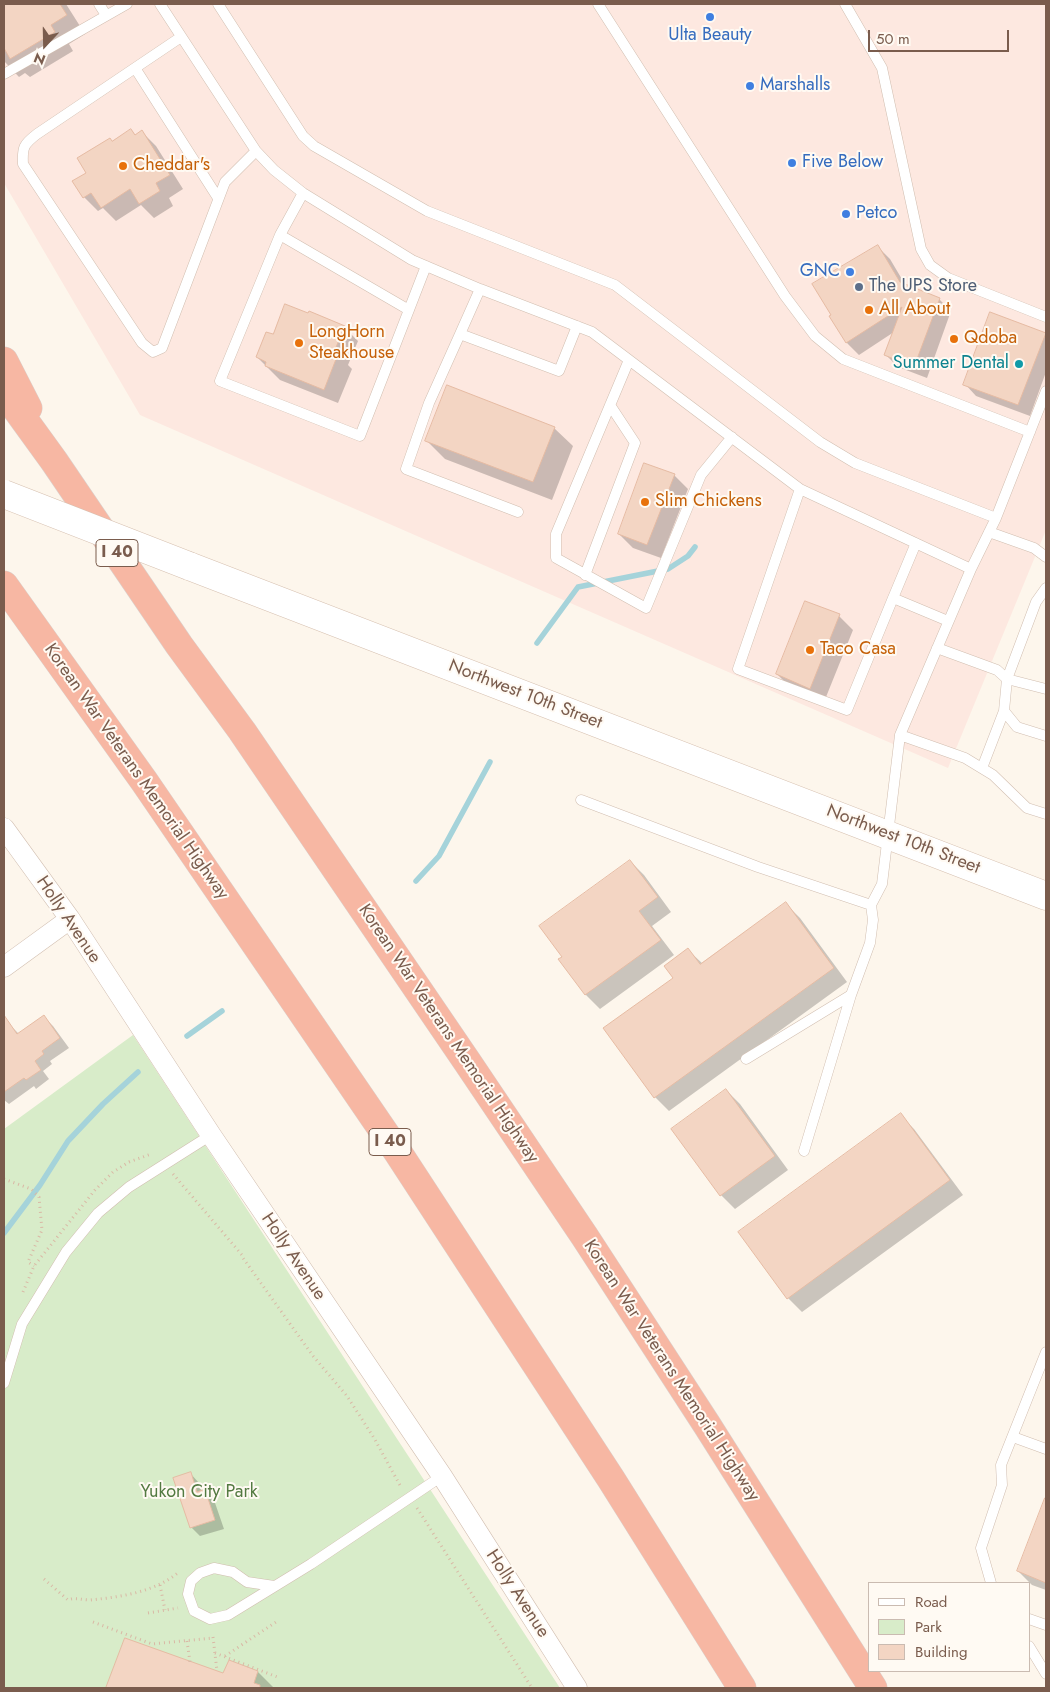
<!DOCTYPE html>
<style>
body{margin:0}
#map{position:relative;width:1050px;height:1692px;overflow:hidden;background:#fdf6ec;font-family:Jost,sans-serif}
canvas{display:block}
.frame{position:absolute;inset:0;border:5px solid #7a5c4d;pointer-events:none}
.legend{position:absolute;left:868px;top:1582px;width:162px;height:90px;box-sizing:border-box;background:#fffaf3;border:1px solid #cabbb1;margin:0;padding:6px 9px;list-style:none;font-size:15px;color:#7a5c4d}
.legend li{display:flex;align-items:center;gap:10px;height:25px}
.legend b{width:25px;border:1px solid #cabbb1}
.north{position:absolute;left:20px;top:20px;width:50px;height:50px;-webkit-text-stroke:4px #fffaf3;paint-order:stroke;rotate:201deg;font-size:14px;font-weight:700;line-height:20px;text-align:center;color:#7a5c4d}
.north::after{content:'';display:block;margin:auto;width:18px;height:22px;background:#7a5c4d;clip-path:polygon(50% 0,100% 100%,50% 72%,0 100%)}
.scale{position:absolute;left:868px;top:30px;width:141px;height:22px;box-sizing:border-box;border:2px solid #7a5c4d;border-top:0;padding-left:6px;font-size:15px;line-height:18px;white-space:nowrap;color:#7a5c4d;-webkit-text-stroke:4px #fffaf3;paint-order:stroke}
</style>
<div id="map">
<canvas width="1050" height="1692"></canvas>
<div class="frame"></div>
<ul class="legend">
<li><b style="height:6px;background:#fff"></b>Road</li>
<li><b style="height:14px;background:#d8ecc9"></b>Park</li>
<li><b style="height:14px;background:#f3d5c3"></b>Building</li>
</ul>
<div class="north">N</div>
<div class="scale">50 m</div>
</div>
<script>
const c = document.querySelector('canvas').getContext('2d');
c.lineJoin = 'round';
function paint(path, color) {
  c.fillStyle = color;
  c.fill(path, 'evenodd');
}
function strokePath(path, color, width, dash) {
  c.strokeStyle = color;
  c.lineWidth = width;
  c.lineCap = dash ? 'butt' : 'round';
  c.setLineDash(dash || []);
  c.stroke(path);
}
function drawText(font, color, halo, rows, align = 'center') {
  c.font = font + ' Jost,sans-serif';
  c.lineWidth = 4;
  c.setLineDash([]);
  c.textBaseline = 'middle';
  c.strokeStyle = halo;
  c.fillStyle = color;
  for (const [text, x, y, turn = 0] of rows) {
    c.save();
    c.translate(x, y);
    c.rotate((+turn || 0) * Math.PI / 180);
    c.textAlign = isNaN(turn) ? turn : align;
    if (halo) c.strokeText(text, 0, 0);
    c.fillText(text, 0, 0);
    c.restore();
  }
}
paint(new Path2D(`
 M4 4H1046V530L948 768 140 415 4 183Z`), '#fde8e0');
paint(new Path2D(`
 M133 1035 560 1688H4V1129Z`), '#d8ecc9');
paint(new Path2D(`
 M4 4H66L85 34 69 44 73 51 30 77 25 73 19 77 4 61Z
 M131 130 136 136 142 132 156 146 183 189 169 198 173 206 154 218 141 205 116 221 103 208 98 211 84 197 87 173 112 142Z
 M877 246 890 259 906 286 939 299 951 311 927 378 898 367 886 355 894 332 859 355 847 343 831 317Z
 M344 327 358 341 348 365 352 369 338 403 280 380 257 357 274 336Z
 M1045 334 1046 372 1030 416 976 396 965 384Z
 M554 428 573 446 552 500 445 459 427 441Z
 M674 475 688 489 661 558 633 548 619 534Z
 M839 616 853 630 824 702 791 688 777 674Z
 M630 861 644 875 671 912 652 926 674 955 600 1009 586 995 560 959 564 957Z
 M786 904 800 918 847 982 669 1111 655 1097 605 1028 675 978 688 950 703 964Z
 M44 1017 53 1026 69 1048 50 1061 52 1064 43 1071 49 1079 36 1089 34 1086 9 1104 4 1100V1028L9 1024 19 1034Z
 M726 1090 740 1104 788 1170 735 1209 721 1195 672 1129Z
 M900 1115 914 1129 963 1195 802 1312 788 1298 739 1232Z
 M190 1473 199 1483 202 1491H205L214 1500 224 1529 200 1536 191 1527Z
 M1045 1502 1046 1503V1590L1032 1585 1018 1571Z
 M126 1640 224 1675 229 1661 258 1672 274 1688H107Z`), '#0003');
strokePath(new Path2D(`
 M537 643 578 587 668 569 688 556 695 547
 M416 881 439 856 490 762
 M187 1036 222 1011
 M4 1233 40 1185 68 1141 103 1104 138 1072`), '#a5d3da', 5.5);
const building = new Path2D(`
 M4 4H60L67 15 51 25 55 32 10 59 4 48Z
 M131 129 135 135 142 130 170 175 156 183 160 191 139 204 130 189 101 208 91 193 83 198 72 181 86 173 77 158 110 138 112 141Z
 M878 245 900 282 940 298 914 367 884 355 902 307 846 343 829 316 831 315 812 284Z
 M285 304 308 313 309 311 345 326 334 352 338 354 324 390 265 366 266 362 256 357 266 332 273 334Z
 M990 312 1046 333 1018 405 963 385Z
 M447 385 555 427 533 482 425 441Z
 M644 463 675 474 647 545 618 534Z
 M805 601 840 614 810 689 776 674Z
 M630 860 658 897 639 911 661 940 585 995 558 959 562 957 539 926Z
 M786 902 834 968 654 1098 603 1028 673 978 664 966 688 948 700 964Z
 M4 1015 17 1034 44 1015 60 1038 42 1051 44 1054 35 1061 41 1070 26 1080 24 1078 4 1092Z
 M726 1089 775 1156 720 1196 671 1129Z
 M901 1113 950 1180 787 1299 738 1232Z
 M191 1472 197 1492 205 1489 215 1520 190 1528 173 1478Z
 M1045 1498H1046V1583L1017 1571Z
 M125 1638 223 1673 229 1660 258 1671 254 1683 260 1685V1688H106Z`);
paint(building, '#f3d5c3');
strokePath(building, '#e6bba3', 1);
const service = new Path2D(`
 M99 4 106 15
 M160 4 256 151 274 170 303 193 412 260 480 289 592 332 800 489 971 569
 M218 4 303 136 314 146 427 211 615 285 820 442 855 463 996 518
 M598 4 785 296 815 336 843 359 1030 432
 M845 4 882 68 921 249 930 265 948 278 1046 317
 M181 37 37 134C24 144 22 147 23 164L142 343 153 352 162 348 225 182 256 151
 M135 68 218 198
 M4 74 127 4
 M303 193 280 235 220 381 360 436 426 266
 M280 235 409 310
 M480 289 460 334 559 371 577 326
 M460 334 429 403 406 469 518 512
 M629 360 556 534V558L646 608 701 475 732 437
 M800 489 738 669 847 710 893 598
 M989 532 1034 548 1046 557
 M916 543 893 598 948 621
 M585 575 635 443 610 405
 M1046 588 1036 602 1007 679 1046 689
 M937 648 997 670 1007 679 1004 711 1017 727 1046 736
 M900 735 965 758 993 775 1027 808 1046 814
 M982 768 1004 711
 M581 800 758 867 871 905 882 884 900 735 971 569 996 518 1046 391
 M746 1059 851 995 870 943 873 920 871 905
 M804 1151 851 995
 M4 1383 22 1324 66 1252 98 1213 129 1187 211 1135
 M1013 1437 1046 1449
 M991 1583 981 1548 1002 1485 1001 1465 1046 1352
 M274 1586 247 1582 233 1572 214 1568 200 1573 191 1581 188 1594 194 1611 210 1619 228 1615 311 1564 442 1476
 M1029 1619 1046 1625
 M1029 1646 1046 1674`);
const minor = new Path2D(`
 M4 828 70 919 211 1135 442 1476 577 1688
 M4 967 70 919`);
const secondary = new Path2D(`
 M189 566 1046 896`);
const motorway = new Path2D(`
 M4 361 28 408
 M4 392 54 461 179 645 242 731 468 1063 585 1237 707 1425 873 1688
 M4 585 144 781 397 1151 611 1479 742 1688`);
strokePath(service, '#d1beb0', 11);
strokePath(minor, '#d1beb0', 21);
strokePath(secondary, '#d6c0b0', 29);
strokePath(motorway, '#dad1cd', 29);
strokePath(new Path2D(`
 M173 1174 242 1255 243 1258 313 1356 347 1396 374 1438 401 1487
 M4 1179 31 1189 39 1197 42 1230 28 1262 34 1266
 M23 1292 34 1266 95 1190 113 1172 129 1162 151 1154
 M417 1508 532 1688
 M44 1579 68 1600C75 1597 82 1600 90 1600 121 1597 155 1592 179 1572
 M160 1585 165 1610
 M148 1613 178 1608
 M93 1622 152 1644 213 1638
 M213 1637 217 1671
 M187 1641 190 1662
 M215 1653 280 1678
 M225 1656 276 1622`), '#d9b8a5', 3, [1, 4]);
strokePath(service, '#fff', 10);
strokePath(minor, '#fff', 20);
strokePath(secondary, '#fff', 28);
strokePath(motorway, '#f7b7a3', 28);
const secondaryBridge = new Path2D(`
 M4 494 189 566`);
strokePath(secondaryBridge, '#d6c0b0', 29, []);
strokePath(secondaryBridge, '#fff', 28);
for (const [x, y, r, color] of [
 [710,17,5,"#3f7fe0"],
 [750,86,5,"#3f7fe0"],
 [792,163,5,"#3f7fe0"],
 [123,166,5,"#e8710a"],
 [846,214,5,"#3f7fe0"],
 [850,272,5,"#3f7fe0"],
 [859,287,5,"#5c6f8a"],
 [869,310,5,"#e8710a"],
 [954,339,5,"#e8710a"],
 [299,343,5,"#e8710a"],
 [1019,364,5,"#0f9aa8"],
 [645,502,5,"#e8710a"],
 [810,650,5,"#e8710a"]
]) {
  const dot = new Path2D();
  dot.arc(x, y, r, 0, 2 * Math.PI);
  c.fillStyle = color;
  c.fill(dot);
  strokePath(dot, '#fffaf3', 2);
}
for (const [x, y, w] of [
 [117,553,42],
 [390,1142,42]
]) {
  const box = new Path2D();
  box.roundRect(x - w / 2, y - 13.5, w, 27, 4);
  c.fillStyle = '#fffaf3';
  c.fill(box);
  strokePath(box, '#7a5c4d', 1);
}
drawText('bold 16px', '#7a5c4d', null, [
 ["I 40",117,553],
 ["I 40",390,1142]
]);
drawText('18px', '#366cbe', '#fffaf3', [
 ["Ulta Beauty",710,36,"center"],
 ["Marshalls",760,86],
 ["Five Below",802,163],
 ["Petco",856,214],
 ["GNC",840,272,"right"]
], 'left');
drawText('18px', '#c56008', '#fffaf3', [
 ["Cheddar's",133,166],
 ["All About",879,310],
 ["LongHorn",309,333],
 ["Steakhouse",309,354],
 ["Qdoba",964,339],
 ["Slim Chickens",655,502],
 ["Taco Casa",820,650]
], 'left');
drawText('18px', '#4e5e75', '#fffaf3', [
 ["The UPS Store",869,287]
], 'left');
drawText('18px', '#0d838f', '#fffaf3', [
 ["Summer Dental",1009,364]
], 'right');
drawText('18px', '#7a5c4d', '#fffaf3', [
 ["Northwest 10th Street",525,695,21],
 ["Korean War Veterans Memorial Highway",136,772,55],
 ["Northwest 10th Street",903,840,21],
 ["Holly Avenue",68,920,56],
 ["Korean War Veterans Memorial Highway",448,1034,56],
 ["Holly Avenue",293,1257,56],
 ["Korean War Veterans Memorial Highway",671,1371,57],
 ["Holly Avenue",517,1594,57]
]);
drawText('18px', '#537a41', '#fffaf3', [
 ["Yukon City Park",199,1493]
]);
</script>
